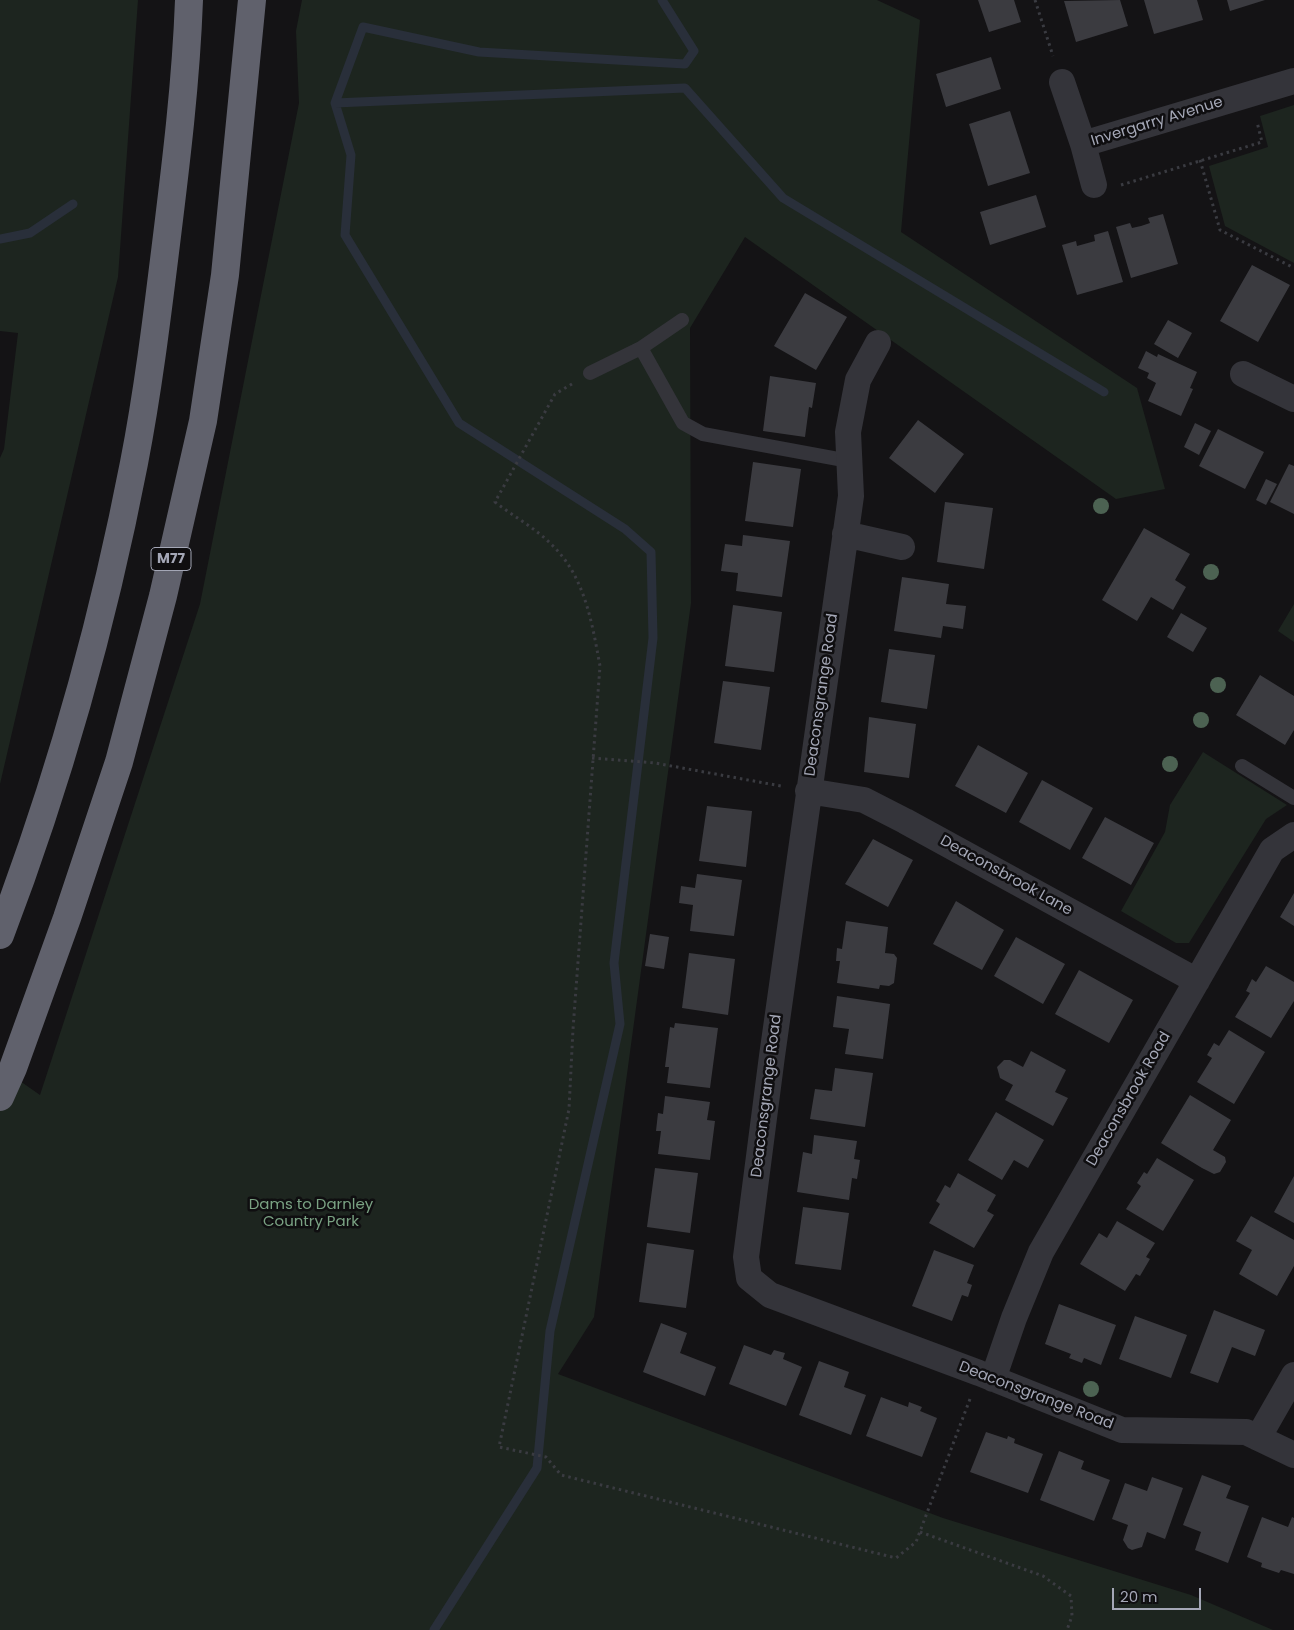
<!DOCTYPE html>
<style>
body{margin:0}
#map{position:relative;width:1294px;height:1630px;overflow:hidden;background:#141315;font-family:Poppins,sans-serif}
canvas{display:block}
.scale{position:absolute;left:1112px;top:1588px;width:89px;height:22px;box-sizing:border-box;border:2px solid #a4a7b6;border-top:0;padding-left:6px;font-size:15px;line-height:18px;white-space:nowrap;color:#a4a7b6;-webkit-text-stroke:4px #0f0e10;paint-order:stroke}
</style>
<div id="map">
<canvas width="1294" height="1630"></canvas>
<div class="scale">20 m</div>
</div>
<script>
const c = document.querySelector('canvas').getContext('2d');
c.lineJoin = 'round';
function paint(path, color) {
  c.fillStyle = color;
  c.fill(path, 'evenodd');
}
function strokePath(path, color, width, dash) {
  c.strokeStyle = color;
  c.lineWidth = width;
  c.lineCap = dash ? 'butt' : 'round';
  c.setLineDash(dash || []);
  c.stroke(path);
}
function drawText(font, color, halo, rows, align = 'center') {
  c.font = font + ' Poppins,sans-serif';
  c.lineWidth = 5;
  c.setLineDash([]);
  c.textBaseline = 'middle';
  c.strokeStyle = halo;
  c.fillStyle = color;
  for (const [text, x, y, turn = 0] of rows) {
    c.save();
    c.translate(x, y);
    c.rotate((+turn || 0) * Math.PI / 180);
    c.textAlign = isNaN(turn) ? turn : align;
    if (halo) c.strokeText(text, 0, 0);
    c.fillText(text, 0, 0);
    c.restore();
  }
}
paint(new Path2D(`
 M0 0H138L118 277 0 784V458L4 449 18 333 0 331Z
 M302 0H877L920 20 901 232 1137 388 1165 489 1116 499 745 237 690 328 691 603 594 1317 558 1374 943 1518 1191 1595 1273 1630H0V1067L40 1095 200 604 299 103 296 31Z
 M1294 105V263L1225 226 1209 166 1268 147 1260 116Z
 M1294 604V642L1278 631Z
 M1203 752 1287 805 1266 819 1189 943H1176L1121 911 1165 832 1170 805Z`), '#1d251f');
strokePath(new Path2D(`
 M335 103 685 88 783 198 1104 392
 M0 239 30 233 73 204
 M434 1630 537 1468 550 1331 620 1024 614 963 653 638 651 552 625 529 459 423 345 235 351 155 335 103 363 27 479 52 685 64 694 51 662 0`), '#292f3a', 9);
paint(new Path2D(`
 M978 0H1014L1021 22 989 32Z
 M1120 0 1128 26 1076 42 1064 1Z
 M1144 0H1197L1203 20 1154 34Z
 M1227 0H1265L1230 11Z
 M991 57 1001 89 946 107 936 74Z
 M1010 111 1030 173 988 186 969 124Z
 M1036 195 1046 227 990 245 980 212Z
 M1163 214 1178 264 1131 278 1116 227 1130 223 1132 228 1141 226 1150 223 1148 218Z
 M1108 231 1123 282 1077 295 1062 245 1076 241 1077 246 1095 241 1094 235Z
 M1252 265 1290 285 1258 342 1220 321Z
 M805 293 847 317 816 370 774 346Z
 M1168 320 1192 333 1178 358 1154 344Z
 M1146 351 1157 357 1158 354 1197 372 1190 388 1193 389 1181 416 1148 401 1156 383 1147 378 1149 373 1138 368Z
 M770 376 816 383 812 408 809 407 805 437 763 431Z
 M918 420 964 454 935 493 889 458Z
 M1195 423 1211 431 1199 455 1184 447Z
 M1218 429 1264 452 1245 489 1199 466Z
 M753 462 801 469 793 527 745 521Z
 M1289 464 1294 466V514L1270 502Z
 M1266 479 1277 484 1266 505 1256 500Z
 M945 502 993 508 984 569 937 562Z
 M1144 528 1190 554 1175 580 1186 587 1173 610 1151 597 1137 621 1102 600Z
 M743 535 790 541 782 597 736 591 738 573 721 571 725 544 742 546Z
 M902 577 949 584 946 604 966 606 963 629 943 626 941 638 894 631Z
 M733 605 782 612 774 672 725 666Z
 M1181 613 1207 628 1193 652 1167 637Z
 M889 649 935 655 927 709 881 702Z
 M1260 675 1294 696V730L1285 745 1236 715Z
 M723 681 770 687 761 750 714 743Z
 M869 717 916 724 909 778 864 772Z
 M978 745 1028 773 1006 813 955 786Z
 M1042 780 1093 808 1070 850 1019 822Z
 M707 806 752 811 746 867 699 861Z
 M1105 817 1154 843 1131 885 1082 858Z
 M873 839 913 860 888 907 845 884Z
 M697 874 742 880 734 936 690 931 693 905 679 903 681 886 695 888Z
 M1294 893V926L1280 917Z
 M956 901 1004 930 982 970 933 944Z
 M846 921 888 927 885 953 894 954 897 958 894 983 889 986 880 985 879 989 837 983 840 961H836L837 948 842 949Z
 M650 934 669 937 664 969 645 966Z
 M1016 937 1065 964 1043 1004 994 976Z
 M689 953 735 959 728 1015 682 1008Z
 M1266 966 1294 982V1001L1271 1038 1235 1017 1250 993 1246 991 1252 979 1256 982Z
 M1079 970 1133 1000 1109 1043 1055 1014Z
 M837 996 890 1004 883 1059 845 1054 849 1029 833 1027Z
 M675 1023 718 1028 710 1088 667 1083 669 1067H665L670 1027 674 1028Z
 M1229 1030 1265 1052 1234 1104 1197 1082 1212 1058 1207 1055 1214 1043 1219 1046Z
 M1031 1051 1066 1070 1055 1092 1068 1098 1053 1126 1005 1100 1013 1085 1000 1078 997 1067 1004 1060H1010L1023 1067Z
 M835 1068 873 1073 865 1127 810 1119 815 1089 832 1091Z
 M1190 1095 1231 1120 1213 1150 1225 1157 1226 1162 1220 1172 1214 1174 1202 1168 1161 1143Z
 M665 1096 710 1102 707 1120 715 1121 710 1160 658 1154 661 1131H656L658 1113 663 1114Z
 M996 1112 1044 1140 1028 1168 1014 1160 1002 1180 968 1160Z
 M814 1135 857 1141 854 1159 860 1160 857 1179 852 1178 849 1200 797 1192 803 1152 812 1154Z
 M1157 1158 1194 1180 1163 1231 1126 1209 1141 1186 1137 1183 1144 1172 1147 1174Z
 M655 1168 698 1173 690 1233 647 1227Z
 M958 1173 996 1195 987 1211 994 1215 974 1248 929 1223 940 1204 936 1201 945 1185 950 1188Z
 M1294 1176V1223L1274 1212Z
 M803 1207 849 1213 841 1270 795 1264Z
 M1251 1216 1294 1240V1266L1277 1296 1239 1274 1252 1250 1236 1241Z
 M1117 1221 1155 1243 1146 1257 1150 1259 1140 1276 1136 1274 1125 1291 1080 1264 1099 1233 1107 1238Z
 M647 1243 694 1250 686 1308 639 1302Z
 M934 1250 974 1265 967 1283 972 1285 968 1297 962 1295 952 1321 912 1306Z
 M1059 1304 1116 1325 1101 1365 1084 1358 1082 1363 1069 1358 1071 1354 1045 1344Z
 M1214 1310 1265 1330 1255 1356 1232 1347 1218 1383 1190 1373Z
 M1135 1316 1187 1335 1171 1378 1119 1359Z
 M661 1323 687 1333 680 1353 716 1367 705 1396 643 1372Z
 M744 1345 771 1355 774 1350 785 1353 783 1359 802 1367 786 1406 729 1384Z
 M819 1361 849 1372 844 1387 866 1395 851 1435 799 1415Z
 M881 1397 908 1407 909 1402 922 1407 920 1411 937 1418 922 1457 866 1436Z
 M986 1432 1007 1439 1008 1436 1015 1439 1014 1443 1043 1454 1028 1493 970 1472Z
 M1059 1451 1084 1461 1081 1469 1110 1480 1094 1521 1040 1500Z
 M1202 1475 1231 1486 1226 1498 1249 1506 1228 1563 1195 1550 1201 1532 1183 1525Z
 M1152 1477 1183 1488 1165 1539 1147 1532 1142 1547 1132 1550 1128 1548 1123 1540 1128 1525 1112 1519 1125 1483 1147 1491Z
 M1262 1517 1288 1527 1292 1517 1294 1518V1574L1281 1570 1279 1573 1261 1567 1262 1563 1247 1557Z`), '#3b3b40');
strokePath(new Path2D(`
 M1035 0 1053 56
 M1200 160 1220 230 1294 268
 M1121 185 1262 142 1257 122
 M572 384 555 394 495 502C513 516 535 528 551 544 585 576 592 623 600 666L573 1029 569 1109 499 1447 546 1457 561 1475 896 1558 916 1542 970 1399
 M592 758 655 763 781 786
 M920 1532 1043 1576 1071 1596 1072 1616 1067 1630`), '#3a3b41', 3, [2.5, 4]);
strokePath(new Path2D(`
 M641 348 683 423 703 434 849 461
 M590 373 641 348 682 320
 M1242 766 1294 798`), '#34343a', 14);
strokePath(new Path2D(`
 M1062 82 1083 144 1294 81
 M1083 144 1094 185
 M878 343 858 380 848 432 851 496 772 1056 746 1257 749 1278 770 1295 979 1373 1122 1430 1246 1432 1294 1455
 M1243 374 1294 399
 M845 534 902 547
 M808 791 864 800 905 821 1197 981
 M993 1379 1014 1318 1041 1252 1272 850 1294 835
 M1258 1438 1294 1375`), '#34343a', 26);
strokePath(new Path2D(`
 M0 935C58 783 103 623 134 463 148 391 157 317 166 244 176 163 186 82 189 0
 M0 1097 13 1068 67 918 119 762 163 596 203 421 225 275 252 0`), '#60616c', 28);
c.fillStyle = '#4c6252';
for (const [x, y] of [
 [1101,506],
 [1211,572],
 [1218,685],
 [1201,720],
 [1170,764],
 [1091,1389]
]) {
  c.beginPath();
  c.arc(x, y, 8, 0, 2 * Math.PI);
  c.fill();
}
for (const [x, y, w] of [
 [171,559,40]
]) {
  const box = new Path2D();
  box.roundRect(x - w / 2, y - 11.5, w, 23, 4);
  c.fillStyle = '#0f0e10';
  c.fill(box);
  strokePath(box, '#a4a7b6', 1);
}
drawText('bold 14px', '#a4a7b6', null, [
 ["M77",171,559]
]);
drawText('15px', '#a4a7b6', '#0f0e10', [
 ["Invergarry Avenue",1157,122,-17],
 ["Deaconsgrange Road",822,695,-82],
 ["Deaconsbrook Lane",1006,876,29],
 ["Deaconsgrange Road",767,1096,-83],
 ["Deaconsbrook Road",1129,1099,-60],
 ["Deaconsgrange Road",1036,1396,21]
]);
drawText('15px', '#7aa283', '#0f0e10', [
 ["Dams to Darnley",311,1205],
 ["Country Park",311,1222]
]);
</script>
